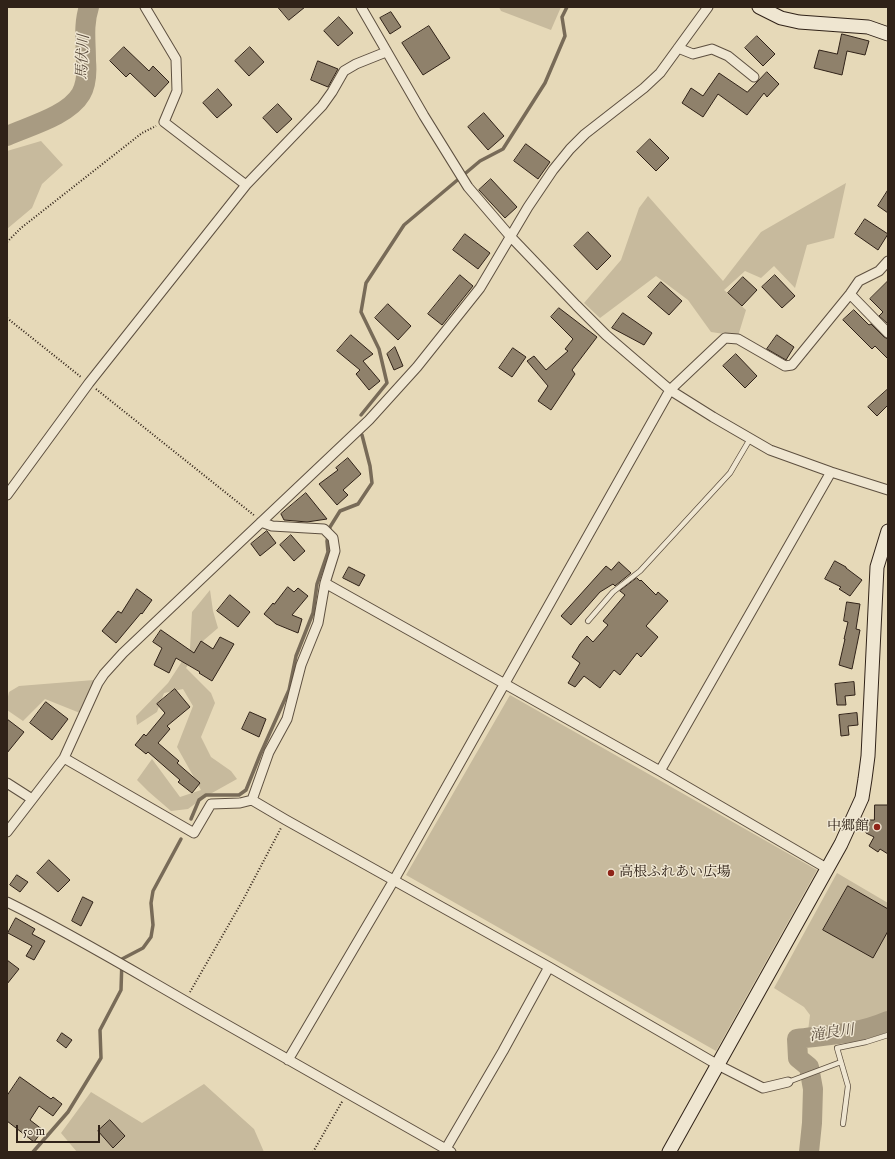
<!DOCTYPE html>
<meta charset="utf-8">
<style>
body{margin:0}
#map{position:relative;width:895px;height:1159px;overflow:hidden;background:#e6d9b8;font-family:"IM FELL English",serif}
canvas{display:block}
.frame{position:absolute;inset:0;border:8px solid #302218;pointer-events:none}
.scale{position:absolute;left:16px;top:1125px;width:84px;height:18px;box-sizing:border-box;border:2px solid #302218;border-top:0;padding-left:5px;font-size:12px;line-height:14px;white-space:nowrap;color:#302218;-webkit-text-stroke:3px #efe6d1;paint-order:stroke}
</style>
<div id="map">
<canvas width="895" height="1159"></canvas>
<div class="frame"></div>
<div class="scale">50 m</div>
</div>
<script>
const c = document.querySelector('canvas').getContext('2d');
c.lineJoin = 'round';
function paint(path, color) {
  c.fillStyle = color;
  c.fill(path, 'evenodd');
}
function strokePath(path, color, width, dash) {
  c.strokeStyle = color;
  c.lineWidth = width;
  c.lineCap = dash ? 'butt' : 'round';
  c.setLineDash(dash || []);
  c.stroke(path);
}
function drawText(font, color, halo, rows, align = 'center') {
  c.font = font + ' "IM FELL English","Noto Serif JP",serif';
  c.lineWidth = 3;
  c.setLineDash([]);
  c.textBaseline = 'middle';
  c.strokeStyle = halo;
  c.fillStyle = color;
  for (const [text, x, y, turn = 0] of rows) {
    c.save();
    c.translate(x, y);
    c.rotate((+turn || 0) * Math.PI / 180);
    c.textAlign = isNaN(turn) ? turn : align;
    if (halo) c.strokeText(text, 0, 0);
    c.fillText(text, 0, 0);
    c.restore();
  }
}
paint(new Path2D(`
 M499 7H561L551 30 501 11Z
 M41 141 63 165 42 184 32 208 7 229V151Z
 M846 183 834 238 807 245 795 288 774 266 761 278 745 271 724 290 746 310 738 336 711 332 688 300 656 276 600 318 584 303 621 260 639 208 648 196 723 281 761 232Z
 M210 590 213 611 218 628 204 640 186 668 211 693 215 703 201 737 211 757 231 771 237 779 203 798 188 809 171 811 149 792 137 780 152 759 180 797 201 790 177 747 193 706 183 689 164 693 157 712 137 725 136 716 168 683 190 649 192 612Z
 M94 680 80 713 45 699 23 721 7 710V701L9 692 19 686Z
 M510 695 817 870 716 1051 406 875Z
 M837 873 888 903V1016L877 1023 844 1031H808L810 1015 804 1007 774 988Z
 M204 1084 254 1129 264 1152H77L61 1133 91 1092 142 1123Z`), '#c7ba9d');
strokePath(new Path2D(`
 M361 415 387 383 379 349 361 312 366 283 404 225 480 161 503 149 545 83 565 36 562 17 567 7
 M191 819 199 800 206 795H239L246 790 260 755 289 690 296 656 313 613 317 584 328 552 327 541 330 527 340 511 358 504 372 483 370 466 362 435
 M33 1152 68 1112 101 1058 100 1030 121 990 122 959 143 948 151 937 153 925 151 903 153 891 181 839`), '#786b58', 3.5);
strokePath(new Path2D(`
 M7 136C29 126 68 116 81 94 86 85 87 72 86 61 86 42 83 25 89 7
 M809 1152 812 1123 813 1089 809 1067 798 1058 797 1039C829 1035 858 1034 888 1021`), '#a89b82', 20);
const building = new Path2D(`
 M278 7H305L289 20Z
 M391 12 401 27 390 34 380 18Z
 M339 17 353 33 338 46 324 31Z
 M429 26 450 58 423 75 402 43Z
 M842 34 869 41 865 55 847 51 842 75 814 68 819 50 837 54Z
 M757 36 775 54 763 66 745 48Z
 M124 47 149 71 153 66 169 82 155 97 130 73 126 77 110 61Z
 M250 47 264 62 249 76 235 61Z
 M318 61 338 69 328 87 311 80Z
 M767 72 779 84 767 97 764 93 747 115 718 94 703 117 682 103 691 88 703 96 719 73 747 92Z
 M218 89 232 105 217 118 203 103Z
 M278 104 292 119 277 133 263 118Z
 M484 113 504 136 488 150 468 127Z
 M650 139 669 158 656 171 637 152Z
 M526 144 550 162 538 179 514 161Z
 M491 179 517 207 505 218 479 190Z
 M888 190V213L878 206Z
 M865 219 888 234 878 250 855 234Z
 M588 232 611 256 597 270 574 246Z
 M465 234 490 253 478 269 453 250Z
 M460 275 473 286 442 325 428 314Z
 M775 275 795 296 782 308 762 287Z
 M743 277 757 290 742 306 728 293Z
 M888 281V324L879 316 883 312 870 299Z
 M661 282 682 301 669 315 648 297Z
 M388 304 411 326 398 340 375 318Z
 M559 308 597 337 572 370 575 374 551 410 538 401 548 386 527 361 534 356 546 370 568 351 565 349 573 339 551 317Z
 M854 310 869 325 871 324 884 337 888 339V359L875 346 872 349 843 320Z
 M623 313 652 333 644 345 612 328Z
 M351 335 373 354 363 361 380 381 369 390 356 374 360 370 337 351Z
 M777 335 794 347 786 360 767 349Z
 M395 347 403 366 394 370 387 354Z
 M513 348 526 357 512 377 499 368Z
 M736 354 757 376 745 388 723 366Z
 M888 389V405L877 416 868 407Z
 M348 458 361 474 343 490 348 495 337 505 319 484 338 470 336 468Z
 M306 493 327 519 307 522 284 520 281 514Z
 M267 531 276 543 260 556 251 544Z
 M291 535 305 551 294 561 280 545Z
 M835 561 846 567V568L862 580 850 596 839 589 841 587 825 579Z
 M619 562 631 573 615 586 613 584 600 592 571 625 561 616 606 566 611 570Z
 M349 567 365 575 359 586 343 578Z
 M637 578 640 581 641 580 656 595 658 592 668 601 646 626 658 637 641 657 637 653 620 675 614 670 600 688 584 676 575 687 568 683 580 663 572 657 580 644 587 636 593 642 608 625 603 621 625 595 620 591Z
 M288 587 294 592 298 588 308 596 292 615 302 619 298 633 276 624 264 614 273 603 274 604Z
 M137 589 152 600 142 614 141 613 116 643 102 631 118 611 121 613Z
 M230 595 250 612 238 627 217 611Z
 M847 602 860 604 856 629 860 630 852 669 839 665 845 639H844L848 622 844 621Z
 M161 630 194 653 201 641 213 649 220 637 234 644 212 681 199 673 200 672 176 658 169 673 154 665 162 648 153 642Z
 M854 682 855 695 845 696 846 705H837L835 684Z
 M175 689 190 707 167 726 170 729 158 743 179 761 177 763 200 783 192 793 178 782 180 780 148 752 146 754 135 745 144 734 146 736 165 713 157 704Z
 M46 702 68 719 52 740 30 723Z
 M250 712 266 719 259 737 242 729Z
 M857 713 858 725 848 726 849 735 841 736 839 715Z
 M7 719 24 732 7 753Z
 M875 805H888V854L880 849 878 852 869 846 874 837 866 833 867 820H874Z
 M49 860 70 880 58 892 37 873Z
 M17 875 28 882 20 892 10 885Z
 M848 886 888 909V931L873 958 823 930Z
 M83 897 93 902 81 926 72 921Z
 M16 918 35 929 32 934 45 941 34 960 26 956 32 946 8 933Z
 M7 960 19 969 7 984Z
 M62 1033 72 1040 66 1048 57 1041Z
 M20 1077 51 1099 53 1097 62 1104 53 1116 39 1106 30 1120 43 1130 34 1142 7 1121V1096Z
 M110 1120 125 1136 113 1148 98 1131Z`);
paint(building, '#8f816b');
strokePath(building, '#302218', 1);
const lane = new Path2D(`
 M588 621 613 592 640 571 730 473 750 439
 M788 1082 841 1062
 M843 1124 848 1086 837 1048 866 1042 888 1035`);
const street = new Path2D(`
 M145 7 176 59 177 91 164 122 246 185
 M361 7 424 116 468 187 510 236 576 305 606 335 670 390 713 417 770 450 831 472 888 490
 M678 48 693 54 712 49 728 56 754 77
 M850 294 888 333
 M7 495 89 383 246 185 322 106 332 92 344 71 356 64 386 52
 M325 583 660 771 828 869
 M64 758 194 833 211 804 240 803 252 800 269 752 287 719 301 665 318 623 325 583 335 551 333 538 324 529 272 526 261 522
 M660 771 831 472
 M7 783 32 799
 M252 800 286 820 549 967 718 1065 763 1088 788 1082
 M7 832 64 758 98 683 104 674 123 653 369 420 417 367 480 288 528 207 553 170 570 149 585 134 644 88 660 73 708 7
 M7 902C78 937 146 979 215 1018 293 1063 373 1107 451 1152
 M288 1060 394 880 670 390 725 338 738 339 785 366 792 365 850 294 859 281 879 271 888 261
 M444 1152 503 1051 549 967`);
const secondary = new Path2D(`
 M759 7 781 18 799 22 868 27 888 34
 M669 1152 841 844 862 798 865 779 868 756 877 567 888 531`);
strokePath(lane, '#5e5040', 6);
strokePath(street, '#5e5040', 11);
strokePath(secondary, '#302218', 15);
strokePath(new Path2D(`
 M7 242 21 228 142 133 156 126
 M7 318 81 377
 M96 389 255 516
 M190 992 243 900 281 828
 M313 1152 343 1100`), '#302218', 2, [1, 2]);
strokePath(lane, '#efe6d1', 4.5);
strokePath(street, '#efe6d1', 9);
strokePath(secondary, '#efe6d1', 13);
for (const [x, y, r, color] of [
 [877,827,4,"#8f2418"],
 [611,873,4,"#8f2418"]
]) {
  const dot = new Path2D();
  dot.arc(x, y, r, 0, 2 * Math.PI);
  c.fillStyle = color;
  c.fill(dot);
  strokePath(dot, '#efe6d1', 1.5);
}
drawText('14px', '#302218', '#efe6d1', [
 ["中郷館",869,827],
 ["高根ふれあい広場",619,873,"left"]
], 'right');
drawText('italic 15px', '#5a4c3d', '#efe6d1', [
 ["馬伏川",84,57,-87],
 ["滝良川",832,1034,-8]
]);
</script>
